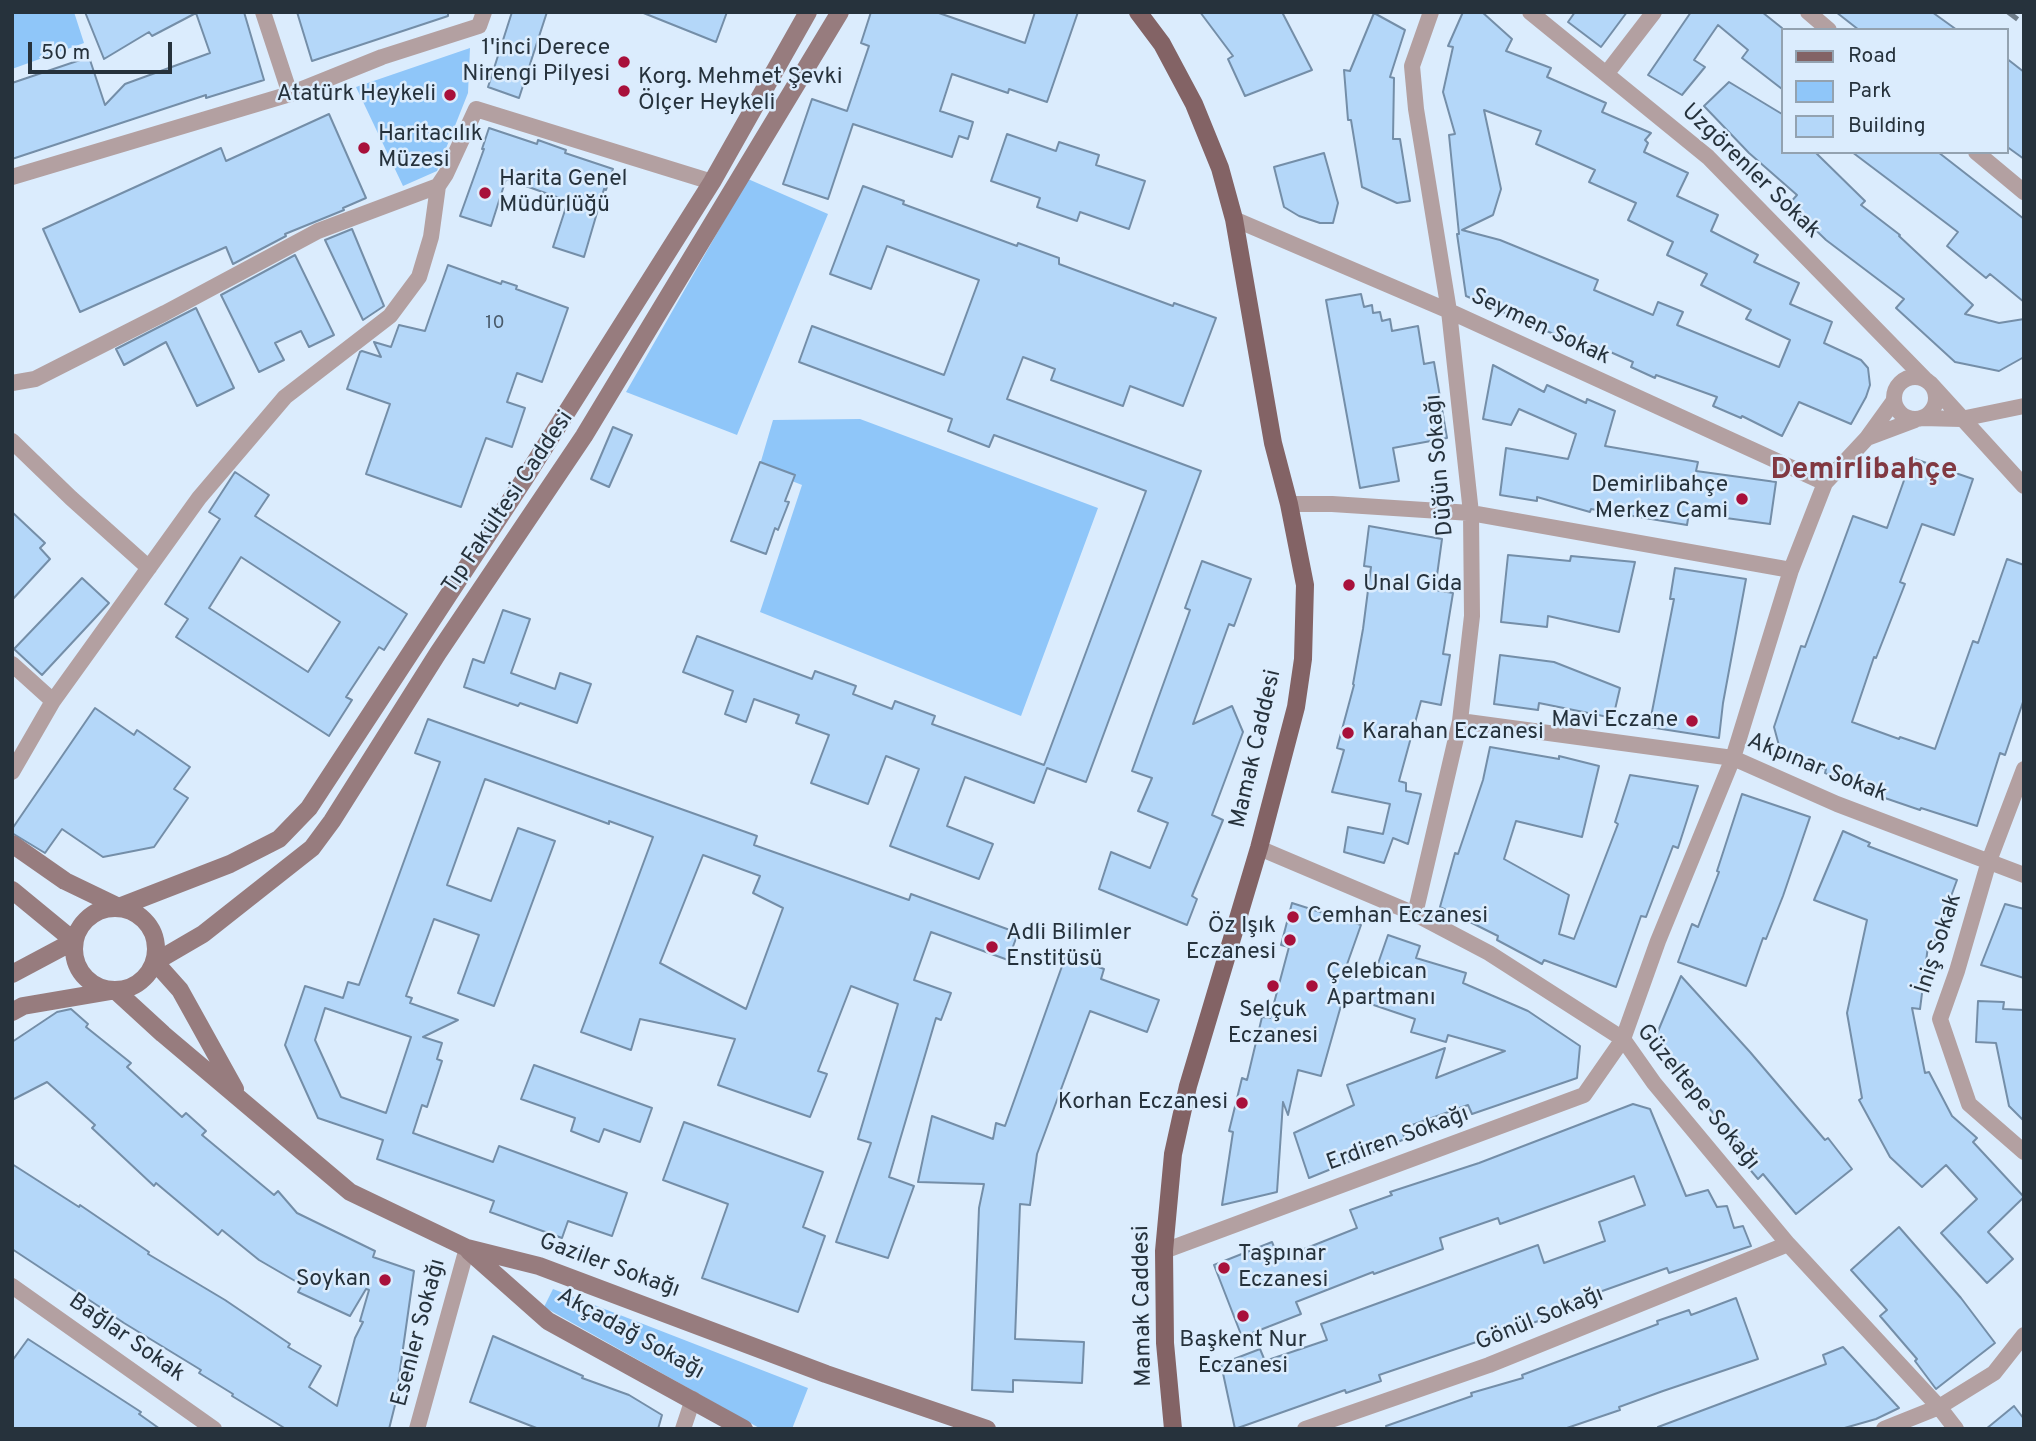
<!DOCTYPE html>
<meta charset="utf-8">
<style>
body{margin:0}
#map{position:relative;width:2036px;height:1441px;overflow:hidden;background:#dbecfd;font-family:Overpass,sans-serif}
canvas{display:block}
.frame{position:absolute;inset:0;border:14px solid #26323c;pointer-events:none}
.legend{position:absolute;left:1781px;top:28px;width:228px;height:126px;box-sizing:border-box;background:#dbecfd;border:2px solid #93a2b0;margin:0;padding:9px 12px;list-style:none;font-size:21px;color:#26323c}
.legend li{display:flex;align-items:center;gap:14px;height:35px}
.legend b{width:35px;border:2px solid #93a2b0}
.scale{position:absolute;left:28px;top:42px;width:144px;height:32px;box-sizing:border-box;border:4px solid #26323c;border-top:0;padding-left:9px;font-size:21px;line-height:24px;white-space:nowrap;color:#26323c;-webkit-text-stroke:5px #dbecfd;paint-order:stroke}
</style>
<div id="map">
<canvas width="2036" height="1441"></canvas>
<div class="frame"></div>
<ul class="legend">
<li><b style="height:9px;background:#836365"></b>Road</li>
<li><b style="height:19px;background:#8fc6f9"></b>Park</li>
<li><b style="height:19px;background:#b4d7f9"></b>Building</li>
</ul>
<div class="scale">50 m</div>
</div>
<script>
const c = document.querySelector('canvas').getContext('2d');
c.lineJoin = 'round';
function paint(path, color) {
  c.fillStyle = color;
  c.fill(path, 'evenodd');
}
function strokePath(path, color, width, dash) {
  c.strokeStyle = color;
  c.lineWidth = width;
  c.lineCap = dash ? 'butt' : 'round';
  c.setLineDash(dash || []);
  c.stroke(path);
}
function drawText(font, color, halo, rows, align = 'center') {
  c.font = font + ' Overpass,sans-serif';
  c.lineWidth = 5;
  c.setLineDash([]);
  c.textBaseline = 'middle';
  c.strokeStyle = halo;
  c.fillStyle = color;
  for (const [text, x, y, turn = 0] of rows) {
    c.save();
    c.translate(x, y);
    c.rotate((+turn || 0) * Math.PI / 180);
    c.textAlign = isNaN(turn) ? turn : align;
    if (halo) c.strokeText(text, 0, 0);
    c.fillText(text, 0, 0);
    c.restore();
  }
}
paint(new Path2D(`
 M17 12H74L84 43 12 69V15Z
 M470 48 468 93 437 171 403 186 356 87Z
 M748 179 828 214 737 435 626 392Z
 M860 419 1098 508 1021 716 760 612 802 485 759 468 773 420Z
 M553 1289 808 1388 792 1429H761L544 1307Z`), '#8fc6f9');
const building = new Path2D(`
 M85 12H244L264 80 206 98V95L12 159V83L89 57 105 105 125 84 210 53 196 13 152 36 149 32 104 59Z
 M297 12H448V16L312 61Z
 M512 12H547L519 98 488 87Z
 M641 12H727L716 42Z
 M871 12H936L1025 43 1035 12H1078L1047 102 1009 89 1008 93 952 74 940 111 973 122 968 139 959 136 952 157 853 124 828 199 783 184 812 99 847 111 869 46 861 43Z
 M1200 12H1282L1312 70 1245 96 1228 59 1233 56Z
 M1463 12H1482L1512 39 1506 51 1551 68 1547 77 1606 103 1602 112 1651 133 1645 140 1648 143 1644 152 1688 173 1677 196 1718 215 1711 231 1758 255 1754 262 1799 283 1790 304 1832 322 1824 343 1861 360 1868 368 1870 385 1866 397 1851 424 1799 402 1782 436 1742 416 1741 418 1713 406 1717 397 1656 375 1655 378 1631 367 1633 362 1574 336 1572 342 1466 296 1457 234H1459L1449 135 1455 134 1443 92 1453 47 1448 46ZM1484 110 1541 131 1536 144 1595 170 1589 182 1636 203 1628 220 1673 242 1667 255 1707 274 1701 285 1751 310 1746 319 1790 340 1779 367 1677 325 1683 312 1658 302 1653 315 1594 290 1598 280 1500 240 1462 230 1493 215 1501 189Z
 M1575 12H1627L1601 47 1568 22Z
 M1691 12H1762L1782 28V89L1742 58 1748 50 1718 25 1694 60 1705 67 1682 95 1648 75Z
 M1836 12H1932L1957 30H1859Z
 M1374 13 1405 30 1390 77 1394 78 1393 139H1400L1410 201 1397 203 1362 187 1351 120H1348L1344 70 1350 71Z
 M2006 58 2024 72V159L2006 146Z
 M1729 82 1782 114V152H1815L1865 201 1861 205 1900 235 1899 236 1973 305 1965 314 1999 323 2024 319V357L1999 371 1955 362 1896 308 1904 299 1826 240 1789 204 1797 195 1749 153 1704 106Z
 M329 114 366 198 343 208 344 210 285 234 286 236 233 264 226 247 80 312 43 229 221 148 226 161Z
 M489 128 537 144 538 140 566 150 565 153 613 169 606 190 604 189 584 257 553 247 568 201 506 179 491 226 460 216 484 149H482Z
 M1007 134 1056 151 1059 142 1099 155 1096 165 1145 181 1129 229 1080 212 1077 221 1037 207 1040 198 991 181Z
 M1852 152H1938L2024 219V302L1990 274 1986 278 1947 246 1958 232Z
 M1324 153 1338 203 1333 223H1320L1299 216 1284 207 1274 167Z
 M863 186 904 201 903 204 1017 246 1018 243 1059 258V264L1173 306 1174 303 1216 318 1183 406 1130 386 1123 406 1051 380 1055 369 1023 357 1007 399 1201 471 1086 782 1047 768 1034 803 965 777 947 826 993 844 979 879 890 846 919 769 886 756 868 804 811 783 829 735 796 723 799 715 754 699 746 722 725 714 733 691 683 672 697 636 812 679 815 671 856 686 853 694 892 709 895 701 935 716 932 724 1044 765 1146 491 994 435 989 447 948 431 952 419 799 362 812 326 944 375 979 280 887 246 871 289 830 274Z
 M352 229 384 306 363 320 325 240Z
 M295 255 334 335 309 347 301 331 275 343 284 360 259 372 221 295Z
 M448 265 501 284 502 281 517 286 516 289 568 308 542 382 517 373 507 402 525 408 512 447 486 438 461 507 366 474 390 404 347 389 360 352 362 351 381 357 374 342 391 347 399 325 425 331Z
 M1361 294 1364 307 1372 305 1373 313 1380 312 1382 321 1390 319 1392 331 1418 326 1424 364 1434 362 1447 438 1393 448 1399 481 1360 488 1326 300Z
 M196 308 234 388 197 406 166 342 124 365 116 349Z
 M1493 365 1544 392 1547 385 1586 403 1587 399 1615 411 1605 446 1698 462 1696 471 1776 482 1770 524 1689 513 1687 525 1591 509 1590 512 1537 497V501L1500 495 1506 448 1568 459 1576 434 1519 409 1511 425 1483 419Z
 M613 427 632 435 609 487 591 479Z
 M1912 458 1973 479 1954 535 1922 524 1900 582 1905 584 1876 658 1874 657 1852 722 1899 739 1900 737 1935 749 1973 641 1978 643 2007 559 2024 565V699L2005 755 2000 753 1977 826 1921 808 1920 810 1879 796 1880 794 1825 773 1826 769 1781 753 1774 727 1801 646 1805 647 1853 516 1887 528Z
 M760 462 795 475 785 501 789 502 778 530 775 528 766 554 731 541Z
 M235 472 269 495 255 516 407 614 384 650 379 647 346 697 352 700 329 736 176 637 188 619 165 604 220 519 209 512ZM241 557 340 622 308 672 209 608Z
 M12 512 45 543 40 548 50 559 12 600Z
 M1369 526 1442 539 1435 590 1453 593 1443 654 1450 655 1441 705 1421 701 1399 781 1406 783V791L1421 794 1408 844 1393 838 1384 863 1344 852 1348 827 1383 834 1390 804 1332 792 1344 750 1337 748 1354 685 1353 684 1363 629 1371 567 1364 566Z
 M1508 555 1570 561 1571 556 1635 562 1619 632 1548 616 1547 627 1501 622Z
 M1202 561 1251 579 1234 626 1229 624 1193 724 1232 706 1243 732 1212 815 1223 820 1192 896 1197 899 1187 925 1099 889 1111 852 1150 868 1168 823 1138 811 1152 778 1132 771 1190 610 1185 608Z
 M1675 568 1746 579 1723 703 1719 738 1649 727 1674 599H1670Z
 M82 578 109 603 42 675 14 649Z
 M503 610 530 619 511 673 555 689 560 673 591 684 577 723 520 703 518 706 464 687 473 659 484 663Z
 M1500 655 1554 662 1620 688 1613 718 1539 703 1538 710 1494 704Z
 M95 708 134 735 137 730 190 767 174 789 188 798 154 847 103 857 62 829 45 853 12 833V829Z
 M428 719 757 836 754 845 909 900 911 894 1018 933 1008 960 931 932 914 980 951 993 941 1020 936 1018 889 1177 914 1186 888 1258 836 1242 871 1143 858 1139 898 1004 851 986 818 1071 827 1074 810 1117 718 1085 735 1039 640 1019 631 1050 581 1032 653 837 609 821V824L485 779 447 885 491 901 518 828 555 841 494 1006 458 993 479 935 434 919 406 996 412 998 410 1003 458 1020 423 1037 442 1043 437 1059 442 1061 427 1107 422 1105 413 1133 493 1162 499 1146 627 1193 612 1236 568 1221 562 1238 490 1212 494 1201 377 1159 383 1140 318 1118 285 1045 305 986 343 998 348 982 359 985 440 762 415 753ZM703 855 760 876 753 893 783 908 746 1009 660 963ZM325 1008 411 1037 386 1113 341 1097 315 1040Z
 M1490 747 1559 759V756L1599 766 1582 837 1516 821 1504 859 1569 895 1559 934 1574 939 1618 824 1615 822 1630 775 1698 786 1678 848 1673 846 1646 917 1641 916 1616 987 1544 960 1542 964 1497 940 1498 936 1440 907 1455 853 1458 854 1483 780Z
 M1742 794 1810 817 1783 896 1766 939 1763 938 1746 986 1678 962 1692 924 1698 927 1719 872 1717 871Z
 M1843 831 1870 843 1868 846 1957 880 1932 948 1928 946 1920 1009 1912 1008 1925 1073 1929 1072 1952 1116 1977 1138 1973 1142 2024 1197 1988 1232 2013 1259 1987 1283 1941 1233 1977 1199 1946 1165 1922 1187 1890 1157 1859 1100 1862 1098 1847 1013 1867 920 1814 900Z
 M1292 903 1361 925 1345 970 1373 978 1388 935 1420 946 1416 958 1466 973 1463 983 1528 1011 1580 1046 1577 1078 1472 1114 1468 1105 1401 1129 1405 1139 1309 1178 1294 1133 1354 1105 1347 1085 1445 1048 1436 1078 1505 1051 1448 1035 1446 1042 1411 1032 1415 1019 1344 995 1321 1076 1298 1070 1288 1115 1283 1102 1277 1192 1222 1205 1233 1132 1229 1131 1242 1078 1247 1080 1262 1017 1270 1018 1289 947 1281 945Z
 M2005 904 2024 909V978L1981 965Z
 M1066 955 1104 969 1101 979 1159 1000 1147 1032 1090 1011 1037 1154 1030 1205 1020 1204 1015 1339 1084 1342 1082 1383 1013 1380V1392L972 1390 979 1208 984 1184 918 1182 932 1116 993 1139 996 1123 1005 1126Z
 M1681 976 1750 1052 1825 1140 1828 1138 1852 1169 1796 1214 1763 1174 1758 1179 1730 1146 1736 1140 1687 1082 1656 1036Z
 M1978 1001 2004 1002 2003 1009 2024 1010V1121L2009 1106 1996 1043 1976 1042Z
 M71 1009 88 1024 86 1027 131 1063 127 1067 182 1117 186 1113 206 1131 202 1135 274 1195 278 1191 297 1213 375 1251 373 1257 414 1271 395 1405 389 1429H286L232 1396 233 1394 199 1373 201 1370 124 1323 12 1249V1164L79 1207 80 1205 149 1252 148 1254 225 1300 290 1344 288 1347 321 1366 309 1387 337 1406 355 1338 363 1322 360 1321 369 1290 366 1289 350 1316 298 1292 302 1285 259 1260 222 1230 218 1235 156 1183 154 1186 92 1128 95 1125 47 1082 12 1100V1042L57 1012Z
 M534 1065 652 1108 640 1142 604 1129 599 1142 571 1131 575 1118 521 1099Z
 M1633 1104 1650 1109 1686 1196 1708 1190 1717 1207 1727 1206 1734 1228 1743 1226 1751 1246 1669 1273 1667 1268 1560 1306 1562 1313 1379 1375 1381 1381 1346 1393 1345 1390 1235 1429 1221 1364 1260 1349 1265 1361 1327 1340 1321 1324 1538 1245 1544 1263 1605 1241 1599 1222 1645 1205 1634 1176 1500 1224 1498 1218 1440 1238 1443 1249 1374 1274 1373 1272 1296 1302 1301 1314 1242 1337 1214 1265 1272 1242 1279 1259 1357 1228 1350 1210 1392 1195 1390 1192 1479 1163Z
 M684 1122 823 1172 803 1227 825 1236 798 1312 702 1278 728 1204 663 1180Z
 M1899 1227 1961 1298 1995 1343 1936 1389 1915 1361 1917 1359 1880 1316 1887 1310 1851 1270Z
 M1736 1298 1758 1359 1663 1391 1619 1407 1620 1410 1564 1429H1387L1386 1426 1472 1396 1471 1393 1523 1378 1522 1375 1658 1324 1657 1321 1689 1310 1691 1315Z
 M493 1336 583 1376 582 1378 629 1395 662 1415 658 1429H539L470 1402Z
 M28 1339 141 1412 139 1414 160 1429H12V1361Z
 M1843 1347 1899 1408 1876 1419 1841 1429H1658V1427L1826 1364 1823 1355Z
 M2014 1406 2024 1419V1429H1986Z`);
paint(building, '#b4d7f9');
strokePath(building, '#748ea8', 2);
strokePath(new Path2D(`
 M263 12 290 94
 M1530 12 1708 157 1925 379
 M1808 12 1829 30
 M1607 73 1654 12
 M1976 152 2024 192
 M12 177 290 94 382 57 479 26 484 12
 M1234 219 1449 311 1825 483
 M1894 398a21 21 0 1 1 42 0a21 21 0 1 1-42 0Z
 M12 383 35 379 165 313 318 231 438 186
 M1930 383 2024 486
 M1922 418 1961 419 2024 406
 M1867 438 1915 420
 M12 441 71 498 149 568
 M1289 504H1332L1471 513 1791 570
 M12 664 53 701
 M1460 721 1733 758 1837 804 2024 875
 M2024 769 1989 861 1957 971 1940 1019 1969 1104 2024 1152
 M12 772 53 701 199 498 285 397 390 316 419 277 431 237 438 186 446 174 476 109 712 182
 M1259 848 1415 914 1489 953 1623 1039 1654 1083 1788 1244 1939 1407 1956 1429
 M1415 914 1460 721 1472 616 1471 513 1449 311 1416 109 1412 66 1431 12
 M1164 1251 1584 1095 1623 1039 1658 941 1733 758 1791 570 1825 483 1867 438 1893 402
 M12 1286 214 1429
 M417 1429 467 1248
 M683 1429 693 1399
 M1305 1429 1489 1365 1788 1244
 M1884 1429 1939 1407 1994 1373 2024 1335`), '#b3a0a1', 16);
strokePath(new Path2D(`
 M12 844 65 881 119 907
 M12 890 74 941
 M119 907 230 864 279 839 309 808 527 475 712 182 808 12
 M74 949a41 41 0 1 1 82 0a41 41 0 1 1-82 0Z
 M155 962 203 934 312 848 332 821 438 653 584 436 840 12
 M155 962 180 990 235 1089
 M12 974 74 941
 M115 990 163 1034 350 1192 467 1248 539 1266 826 1374 987 1429
 M12 1012 23 1006 111 991
 M469 1251 548 1321 744 1429`), '#977c7e', 18);
strokePath(new Path2D(`
 M1138 12 1162 44 1194 104 1220 168 1234 219 1273 443 1289 504 1305 585 1303 659 1296 707 1259 848 1188 1086 1173 1154 1164 1251 1165 1343 1173 1429`), '#836365', 18);
strokePath(new Path2D(`
 M2008 12 2024 24`), '#707e8b', 5, [12, 12]);
for (const [x, y, r, color] of [
 [624,62,7,"#a8103b"],
 [624,91,7,"#a8103b"],
 [450,95,7,"#a8103b"],
 [364,148,7,"#a8103b"],
 [485,193,7,"#a8103b"],
 [1742,499,7,"#a8103b"],
 [1349,585,7,"#a8103b"],
 [1692,721,7,"#a8103b"],
 [1348,733,7,"#a8103b"],
 [1293,917,7,"#a8103b"],
 [1290,940,7,"#a8103b"],
 [992,947,7,"#a8103b"],
 [1273,986,7,"#a8103b"],
 [1312,986,7,"#a8103b"],
 [1242,1103,7,"#a8103b"],
 [1224,1268,7,"#a8103b"],
 [385,1280,7,"#a8103b"],
 [1243,1316,7,"#a8103b"]
]) {
  const dot = new Path2D();
  dot.arc(x, y, r, 0, 2 * Math.PI);
  c.fillStyle = color;
  c.fill(dot);
  strokePath(dot, '#dbecfd', 2.5);
}
drawText('19px', '#4a5b6b', null, [
 ["10",495,324]
]);
drawText('23px', '#26323c', '#dbecfd', [
 ["1'inci Derece",610,49,"right"],
 ["Nirengi Pilyesi",610,75,"right"],
 ["Korg. Mehmet Şevki",638,78],
 ["Ölçer Heykeli",638,104],
 ["Atatürk Heykeli",436,95,"right"],
 ["Haritacılık",378,135],
 ["Müzesi",378,161],
 ["Harita Genel",499,180],
 ["Müdürlüğü",499,206],
 ["Demirlibahçe",1728,486,"right"],
 ["Merkez Cami",1728,512,"right"],
 ["Unal Gida",1363,585],
 ["Mavi Eczane",1678,721,"right"],
 ["Karahan Eczanesi",1362,733],
 ["Cemhan Eczanesi",1307,917],
 ["Öz Işık",1276,927,"right"],
 ["Eczanesi",1276,953,"right"],
 ["Adli Bilimler",1006,934],
 ["Enstitüsü",1006,960],
 ["Çelebican",1326,973],
 ["Apartmanı",1326,999],
 ["Selçuk",1273,1011,"center"],
 ["Eczanesi",1273,1037,"center"],
 ["Korhan Eczanesi",1228,1103,"right"],
 ["Taşpınar",1238,1255],
 ["Eczanesi",1238,1281],
 ["Soykan",371,1280,"right"],
 ["Başkent Nur",1243,1341,"center"],
 ["Eczanesi",1243,1367,"center"]
], 'left');
drawText('23px', '#26323c', '#dbecfd', [
 ["Uzgörenler Sokak",1750,172,44],
 ["Seymen Sokak",1540,328,25],
 ["Düğün Sokağı",1441,465,-95],
 ["Tıp Fakültesi Caddesi",509,503,-56],
 ["Mamak Caddesi",1257,749,-77],
 ["Akpınar Sokak",1817,769,22],
 ["İniş Sokak",1940,944,-72],
 ["Güzeltepe Sokağı",1697,1098,51],
 ["Erdiren Sokağı",1398,1140,-20],
 ["Gaziler Sokağı",609,1267,20],
 ["Mamak Caddesi",1144,1306,-91],
 ["Gönül Sokağı",1540,1320,-22],
 ["Esenler Sokağı",420,1333,-75],
 ["Akçadağ Sokağı",630,1335,29],
 ["Bağlar Sokak",126,1339,35]
]);
drawText('bold 30px', '#813942', '#dbecfd', [
 ["Demirlibahçe",1864,472]
]);
</script>
